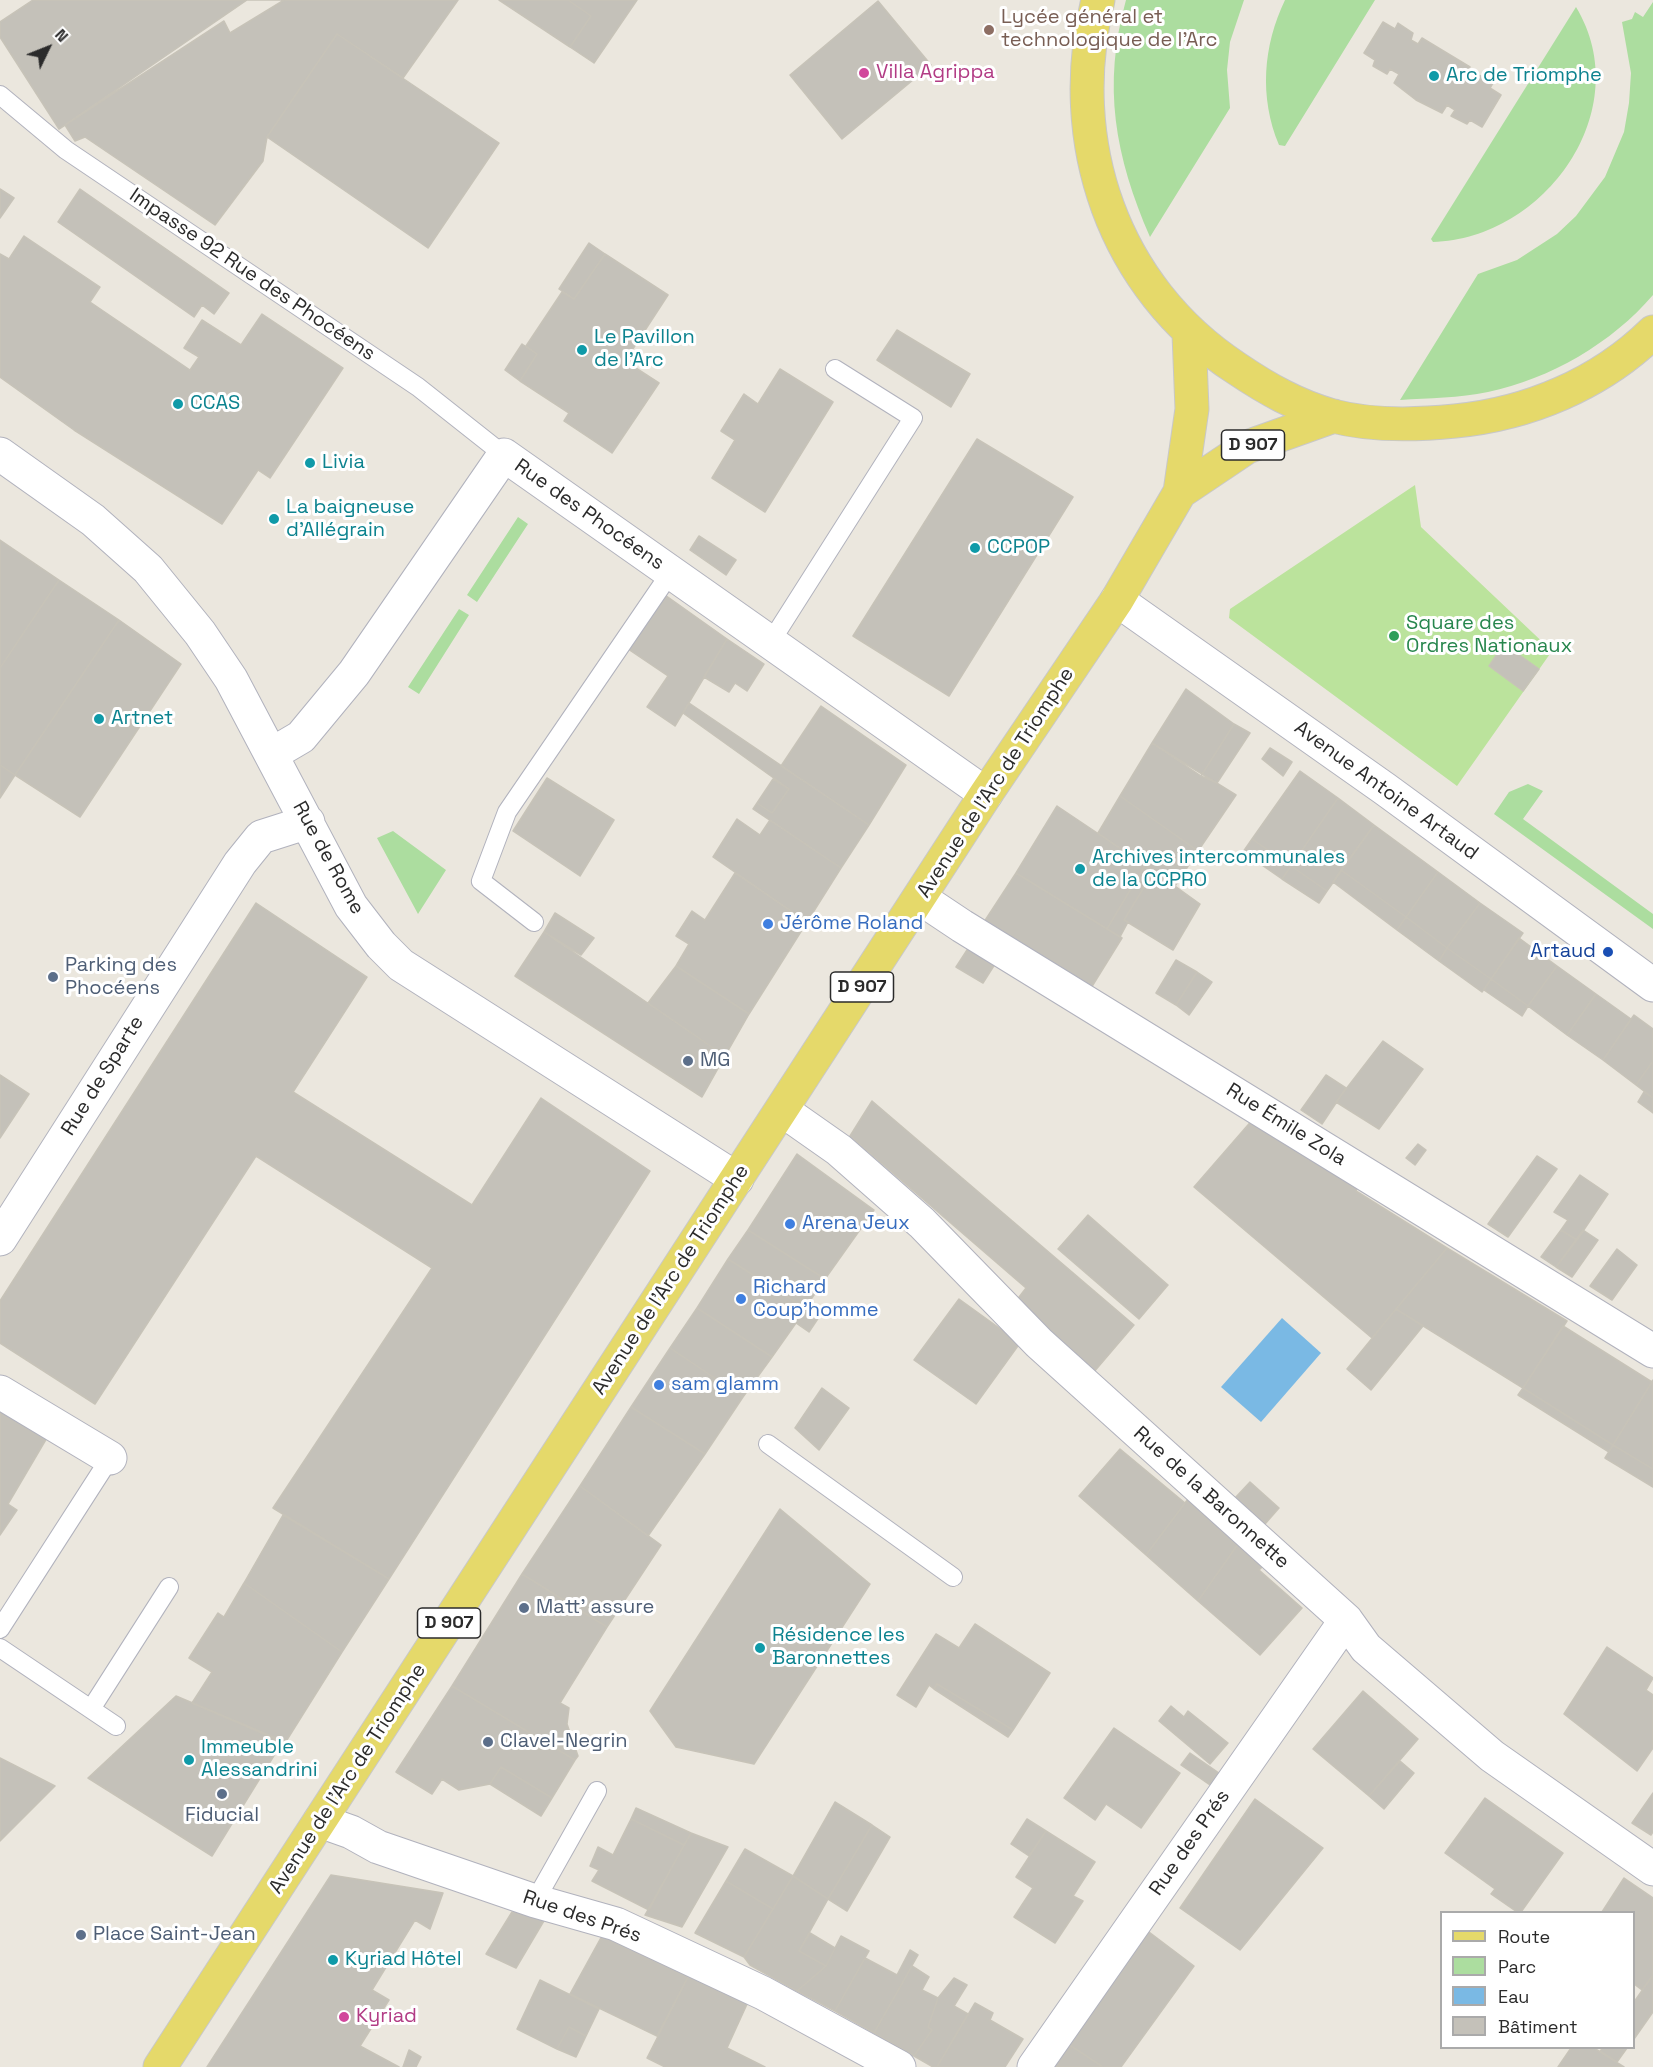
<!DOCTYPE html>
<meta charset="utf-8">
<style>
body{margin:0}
#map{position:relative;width:1653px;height:2067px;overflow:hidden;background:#ebe7de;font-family:"Space Grotesk",sans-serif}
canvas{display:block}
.legend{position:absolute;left:1440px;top:1911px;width:195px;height:138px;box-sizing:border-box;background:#fff;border:2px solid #aaa;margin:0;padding:8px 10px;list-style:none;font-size:18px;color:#2b2b2b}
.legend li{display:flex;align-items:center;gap:12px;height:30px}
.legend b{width:30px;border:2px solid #aaa}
.north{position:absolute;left:18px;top:18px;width:60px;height:60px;-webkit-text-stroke:4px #fff;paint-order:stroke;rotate:47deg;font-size:16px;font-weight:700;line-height:24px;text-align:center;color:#2b2b2b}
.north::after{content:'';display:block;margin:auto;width:21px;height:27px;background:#2b2b2b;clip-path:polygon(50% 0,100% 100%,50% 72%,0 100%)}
</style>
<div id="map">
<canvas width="1653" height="2067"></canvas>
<ul class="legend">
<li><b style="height:8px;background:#e5d96a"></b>Route</li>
<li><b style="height:16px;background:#acdd9f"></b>Parc</li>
<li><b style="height:16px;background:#7ab9e4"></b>Eau</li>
<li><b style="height:16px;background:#c4c1b9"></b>Bâtiment</li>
</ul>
<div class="north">N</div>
</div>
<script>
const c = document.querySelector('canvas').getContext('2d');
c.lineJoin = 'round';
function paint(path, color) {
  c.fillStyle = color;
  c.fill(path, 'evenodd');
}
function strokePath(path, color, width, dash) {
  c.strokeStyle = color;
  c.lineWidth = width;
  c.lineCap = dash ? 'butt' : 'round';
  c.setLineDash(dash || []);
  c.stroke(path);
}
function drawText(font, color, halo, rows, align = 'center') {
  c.font = font + ' "Space Grotesk",sans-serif';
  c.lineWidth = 6;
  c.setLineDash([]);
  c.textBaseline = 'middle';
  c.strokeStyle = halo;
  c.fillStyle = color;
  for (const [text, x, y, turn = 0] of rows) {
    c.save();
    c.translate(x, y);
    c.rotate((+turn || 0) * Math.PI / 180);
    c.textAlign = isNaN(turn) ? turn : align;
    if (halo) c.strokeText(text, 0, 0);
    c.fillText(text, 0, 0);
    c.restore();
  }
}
paint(new Path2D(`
 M1126 0H1244L1230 42 1227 70 1230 108 1150 237C1115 156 1102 86 1126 0Z
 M1285 0H1375L1285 146 1279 145C1259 97 1263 46 1285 0Z
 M1653 2V295C1612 343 1550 379 1488 392 1459 398 1429 398 1400 400L1478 274 1517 260 1557 234 1576 216 1605 177 1624 132 1629 103 1631 73 1622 22 1632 19 1635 12 1643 17Z
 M1576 7C1638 110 1545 239 1433 242L1431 239Z
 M518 517 528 524 477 602 467 595Z
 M459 609 469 615 419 694 408 687Z
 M1528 784 1543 791 1523 819 1653 914V929L1494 814 1509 792Z
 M393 831 446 870 418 914 377 838Z`), '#acdd9f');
paint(new Path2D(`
 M1415 485 1421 527 1552 651 1457 786 1229 618 1230 609Z`), '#bbe39c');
paint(new Path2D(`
 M1282 1318 1321 1353 1261 1422 1221 1387Z`), '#7ab9e4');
const building = new Path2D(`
 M33 0H247L59 129 0 37V22Z
 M33 0H284L230 33 224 21 59 129 0 37V22Z
 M33 0H458L403 78 337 34 267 137 263 161 215 225 85 137 75 141 65 125 59 129 0 37V22Z
 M499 0H568L591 16 570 47Z
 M568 0H637L594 63 570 47 591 16Z
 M878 1 931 65 842 139 790 75Z
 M1383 22 1395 29 1398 23 1413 33 1411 40 1418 44 1422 38 1470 67 1466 74 1474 79 1477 74 1493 83 1490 88 1501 95 1482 127 1470 120 1467 124 1451 116 1455 110 1447 105 1442 113 1416 100 1394 83 1399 74 1390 69 1387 74 1373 66 1375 60 1364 53Z
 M337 34 499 143 428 248 267 137Z
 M0 189 14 198 0 218Z
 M80 189 229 293 214 314 202 305 194 317 58 222Z
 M24 236 100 287 90 302 190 370 199 357 184 348 202 320 241 345 262 314 343 368 270 478 258 470 222 524 74 430 0 377V254L9 259Z
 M589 243 605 254 574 299 559 289Z
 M605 254 668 295 625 361 659 383 612 453 564 421 569 413 520 381 537 354 526 346 562 292 574 299Z
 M897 330 970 374 951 407 877 360Z
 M522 344 537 354 520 381 505 370Z
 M780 369 833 402 765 512 712 478 735 440 721 431 744 394 758 404Z
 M977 439 1073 497 949 696 853 636Z
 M699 536 736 560 726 575 690 550Z
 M0 540 59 580 0 668Z
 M59 580 119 620 15 775 0 765V668Z
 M665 595 727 639 675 726 647 707 668 676 628 649Z
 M119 620 181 664 80 817 15 775Z
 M727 639 764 664 747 691 735 683 729 692 704 677Z
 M1504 644 1539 669 1523 691 1489 666Z
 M1186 689 1234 724 1201 776 1152 743Z
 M689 703 869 825 841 868 753 809 757 803 772 813 789 789 683 713Z
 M821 706 906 765 869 825 781 766Z
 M1234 724 1250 733 1217 783 1201 776Z
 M1152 743 1236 795 1198 851 1120 796Z
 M1270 748 1292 762 1283 776 1262 759Z
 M0 765 15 775 0 798Z
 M1300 771 1338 798 1291 866 1252 839Z
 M547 778 614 820 580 876 513 831Z
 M773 779 789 789 772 813 757 803Z
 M1120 796 1198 851 1175 886 1098 833Z
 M1338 798 1374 825 1327 891 1291 866Z
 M1057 806 1145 865 1107 929 1016 873Z
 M737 819 760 835 770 820 841 868 807 922 713 857Z
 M1374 825 1438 872 1406 917 1341 870Z
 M1252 839 1291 866 1282 879 1243 852Z
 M1145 865 1154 871 1124 920 1128 922 1120 937 1107 929Z
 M1291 866 1327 891 1319 903 1282 879Z
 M1341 870 1406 917 1397 930 1333 882Z
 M1154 871 1200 904 1173 950 1124 920Z
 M1438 872 1480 903 1447 948 1406 917Z
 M735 873 807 922 749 1014 676 966 689 944 676 936 692 911 705 920Z
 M1016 873 1122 938 1091 988 984 922Z
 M256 903 367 977 293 1092 472 1205 541 1098 650 1171 389 1579 273 1508 432 1268 256 1156 95 1404 0 1343V1301Z
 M1480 903 1523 933 1491 979 1447 948Z
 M555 913 594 938 581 955 544 932Z
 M1406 917 1447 948 1439 961 1397 930Z
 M544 932 725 1056 702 1097 515 976Z
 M1519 938 1557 966 1528 1006 1491 979Z
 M969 947 995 964 983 983 956 967Z
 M1447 948 1491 979 1482 992 1439 961Z
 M1176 960 1197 972 1176 1005 1156 993Z
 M676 966 749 1014 725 1056 648 1003Z
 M1557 966 1596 994 1567 1035 1528 1006Z
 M1197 972 1212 982 1189 1015 1176 1005Z
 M1491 979 1528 1006 1522 1016 1484 990Z
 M1596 994 1631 1019 1603 1060 1567 1035Z
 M1634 1015 1653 1029V1061L1636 1085 1603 1060Z
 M1383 1041 1423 1069 1379 1129 1336 1102Z
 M1653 1061V1098L1636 1085Z
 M0 1075 29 1094 0 1138Z
 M1326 1075 1346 1088 1322 1124 1301 1110Z
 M1644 1092 1653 1098V1113L1638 1102Z
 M872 1101 1134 1325 1093 1373 1013 1305 1026 1288 850 1136Z
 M1254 1118 1360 1183 1356 1191 1447 1248 1372 1338 1194 1187Z
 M1418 1144 1426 1150 1415 1165 1406 1158Z
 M797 1154 874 1210 825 1279 748 1230Z
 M1537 1156 1557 1169 1508 1237 1488 1224Z
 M1580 1175 1608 1194 1577 1240 1561 1230 1568 1220 1554 1212Z
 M1088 1215 1168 1285 1139 1319 1058 1249Z
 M748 1230 825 1279 805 1308 728 1259Z
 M1561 1230 1577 1240 1556 1267 1541 1257Z
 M1583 1230 1598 1240 1572 1277 1556 1267Z
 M1447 1248 1567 1321 1523 1388 1396 1309Z
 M1617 1249 1637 1265 1612 1300 1590 1286Z
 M728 1259 819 1317 809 1332 796 1323 772 1357 697 1308Z
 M959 1299 1020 1343 976 1404 914 1360Z
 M697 1308 772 1357 743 1397 670 1348Z
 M1396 1309 1423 1326 1371 1390 1347 1369Z
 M1563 1326 1652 1382 1613 1445 1523 1388Z
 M670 1348 743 1397 705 1454 631 1407Z
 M1653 1380V1469L1613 1445Z
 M822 1388 849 1408 819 1450 795 1428Z
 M1523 1388 1613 1445 1609 1452 1518 1395Z
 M631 1407 705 1454 648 1536 580 1486Z
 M0 1410 48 1436 8 1504 17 1510 0 1535Z
 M1613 1445 1653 1469V1487L1605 1458Z
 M1120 1449 1185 1503 1146 1555 1079 1496Z
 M1250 1482 1279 1508 1265 1524 1235 1498Z
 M580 1486 661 1545 607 1627 522 1574Z
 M1194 1491 1243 1537 1198 1601 1146 1555Z
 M780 1509 870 1584 754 1764 676 1747 650 1711Z
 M283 1515 389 1579 342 1652 244 1583Z
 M1243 1537 1269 1560 1259 1570 1302 1608 1260 1655 1198 1601Z
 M522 1574 607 1627 560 1703 569 1708 567 1724 578 1756 575 1760 452 1686Z
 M244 1583 342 1652 285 1743 192 1703 212 1672 189 1658 218 1613 224 1617Z
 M975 1624 1050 1673 1013 1730 937 1684 934 1689 929 1685 916 1707 897 1695 936 1634 959 1648Z
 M1607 1647 1653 1678 1646 1690 1653 1695V1748L1637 1771 1564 1714Z
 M937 1684 1013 1730 1008 1737 934 1689Z
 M452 1686 575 1760 552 1798 501 1767 490 1784 459 1790 442 1779 432 1794 396 1772Z
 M1363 1691 1418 1739 1369 1796 1313 1749Z
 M176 1696 283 1741 212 1856 88 1778Z
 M1171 1706 1184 1717 1188 1711 1228 1743 1210 1764 1159 1721Z
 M1114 1728 1180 1773 1141 1828 1106 1804 1095 1820 1064 1798Z
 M1190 1753 1219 1773 1210 1785 1181 1765Z
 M0 1758 55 1786 0 1841Z
 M1400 1761 1414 1773 1384 1809 1369 1796Z
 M501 1767 552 1798 541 1816 490 1784Z
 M1653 1793V1832L1651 1835 1632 1823Z
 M1485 1798 1563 1853 1521 1912H1517L1491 1894 1495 1889 1445 1853Z
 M1255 1799 1323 1848 1240 1950 1180 1908Z
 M835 1802 872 1825 828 1899 793 1876Z
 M636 1808 691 1833 684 1845 631 1819Z
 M631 1819 684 1845 649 1910 592 1881 599 1870 590 1866 598 1847 613 1855Z
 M1027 1819 1046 1831 1029 1856 1011 1844Z
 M872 1825 890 1837 847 1911 828 1899Z
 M1046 1831 1095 1862 1073 1896 1083 1901 1055 1943 1014 1917 1033 1888 1016 1877Z
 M691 1833 728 1847 682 1927 645 1915Z
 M745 1849 793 1876 773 1909 726 1881Z
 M331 1875 443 1893 430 1929 415 1920 372 1990 389 2000 360 2046 399 2067H207Z
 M793 1876 828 1899 799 1951 826 1966 797 1991 750 1965 744 1957Z
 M1624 1878 1653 1898V1975L1642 1990 1634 1984V1912H1602Z
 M726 1881 773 1909 744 1957 695 1933Z
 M512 1912 545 1919 516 1968 486 1954Z
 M1145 1929 1194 1966 1121 2067H1103L1065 2042Z
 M810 1933 835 1948 826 1966 799 1951Z
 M603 1934 689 1975 657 2036 570 1994Z
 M841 1936 869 1951 835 2011 797 1991 826 1966Z
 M910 1950 918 1955 874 2033 835 2011 865 1958 897 1975Z
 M912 1966 929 1977 922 1990 938 1998 928 2027 932 2030 914 2056 874 2033Z
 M689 1975 748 2002 727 2048 765 2067H665L647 2058Z
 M1653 1975V2012L1634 2039V2002Z
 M954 1978 967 1985 954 2006 968 2014 937 2067H933L914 2056 932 2030 928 2027 938 1998Z
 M540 1980 599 2009 586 2036 569 2027 557 2049 517 2029Z
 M975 2003 993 2013 990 2020 1023 2039 1005 2067H937Z
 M569 2027 586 2036 576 2057 557 2049Z
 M1065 2042 1103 2067H1047Z
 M1571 2048H1594L1624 2067H1558Z
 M1603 2048H1627L1617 2062 1600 2051Z
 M409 2050 421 2057 416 2067H403Z`);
paint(building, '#c4c1b9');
strokePath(building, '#c7c3b8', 1.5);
const service = new Path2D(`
 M0 95 66 150 418 387 504 455
 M770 643 913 418 835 369
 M534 922 481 881 507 812 671 572
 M768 1444 953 1577
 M0 1629 110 1458
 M0 1648 116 1726
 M91 1709 169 1587
 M535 1901 597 1791`);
const minor = new Path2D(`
 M0 454 93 520 148 569 200 633 231 679 351 906 381 945 401 965 737 1179
 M1117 600 1385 789 1653 985
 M272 754 301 737 354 673 504 455 986 794
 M920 898 962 926 1653 1351
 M782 1110 839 1150 922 1223 1039 1343 1346 1620 1366 1648 1492 1756 1653 1869
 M0 1239 240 863 261 837 308 822
 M0 1392 110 1458
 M320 1821 351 1832 378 1847 535 1901 616 1924 763 1993 899 2067
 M1034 2067 1346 1620`);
const primary = new Path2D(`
 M1098 0C1063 142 1113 287 1236 368 1267 389 1297 406 1333 416 1371 426 1416 425 1455 421 1528 414 1600 384 1653 332
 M1180 492 1247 447 1334 416
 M160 2067 986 794 1117 600 1180 492 1192 409 1189 334`);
strokePath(service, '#b1b2bd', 20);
strokePath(minor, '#b1b2bd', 35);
strokePath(primary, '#c8c8c8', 35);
strokePath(service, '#fff', 18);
strokePath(minor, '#fff', 33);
strokePath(primary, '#e5d96a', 33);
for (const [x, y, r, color] of [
 [989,30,6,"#8d6e63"],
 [864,73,6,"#d1479c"],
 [1434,76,6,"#0f9aa8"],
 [582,350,6,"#0f9aa8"],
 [178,404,6,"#0f9aa8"],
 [310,463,6,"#0f9aa8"],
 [274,519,6,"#0f9aa8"],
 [975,548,6,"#0f9aa8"],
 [1394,636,6,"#2e9e5b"],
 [99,719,6,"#0f9aa8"],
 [1080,869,6,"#0f9aa8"],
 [768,924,6,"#3f7fe0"],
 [1608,952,6,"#1a4fb4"],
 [53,977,6,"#5c6f8a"],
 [688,1061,6,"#5c6f8a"],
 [790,1224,6,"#3f7fe0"],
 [741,1299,6,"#3f7fe0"],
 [659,1385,6,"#3f7fe0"],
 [524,1608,6,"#5c6f8a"],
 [760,1648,6,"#0f9aa8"],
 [488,1742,6,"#5c6f8a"],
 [189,1760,6,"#0f9aa8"],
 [222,1794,6,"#5c6f8a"],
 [81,1935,6,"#5c6f8a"],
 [333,1960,6,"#0f9aa8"],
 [344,2017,6,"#d1479c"]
]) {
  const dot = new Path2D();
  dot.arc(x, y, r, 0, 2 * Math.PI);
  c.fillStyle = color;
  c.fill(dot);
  strokePath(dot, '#fff', 2);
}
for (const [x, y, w] of [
 [1253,445,63],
 [862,987,63],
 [449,1623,63]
]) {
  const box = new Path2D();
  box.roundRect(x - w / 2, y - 15, w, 30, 4.5);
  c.fillStyle = '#fff';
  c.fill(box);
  strokePath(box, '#2b2b2b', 1.5);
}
drawText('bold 18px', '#2b2b2b', null, [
 ["D 907",1253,445],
 ["D 907",862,987],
 ["D 907",449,1623]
]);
drawText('20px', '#785e54', '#fff', [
 ["Lycée général et",1001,18],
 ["technologique de l'Arc",1001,41]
], 'left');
drawText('20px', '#b23c85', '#fff', [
 ["Villa Agrippa",876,73],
 ["Kyriad",356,2017]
], 'left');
drawText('20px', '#0d838f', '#fff', [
 ["Arc de Triomphe",1446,76],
 ["Le Pavillon",594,338],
 ["de l'Arc",594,361],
 ["CCAS",190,404],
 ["Livia",322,463],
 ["La baigneuse",286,508],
 ["d’Allégrain",286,531],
 ["CCPOP",987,548],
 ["Artnet",111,719],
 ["Archives intercommunales",1092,858],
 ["de la CCPRO",1092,881],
 ["Résidence les",772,1636],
 ["Baronnettes",772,1659],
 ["Immeuble",201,1748],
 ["Alessandrini",201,1771],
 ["Kyriad Hôtel",345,1960]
], 'left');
drawText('20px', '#2b2b2b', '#fff', [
 ["Impasse 92 Rue des Phocéens",252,275,34],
 ["Rue des Phocéens",589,515,35],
 ["Avenue de l'Arc de Triomphe",996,783,-57],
 ["Avenue Antoine Artaud",1386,791,36],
 ["Rue de Rome",328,858,61],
 ["Rue de Sparte",103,1076,-58],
 ["Rue Émile Zola",1286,1125,32],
 ["Avenue de l'Arc de Triomphe",671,1280,-57],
 ["Rue de la Baronnette",1211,1498,42],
 ["Avenue de l'Arc de Triomphe",348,1779,-57],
 ["Rue des Prés",1190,1843,-55],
 ["Rue des Prés",582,1917,19]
]);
drawText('20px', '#27864d', '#fff', [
 ["Square des",1406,624],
 ["Ordres Nationaux",1406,647]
], 'left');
drawText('20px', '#366cbe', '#fff', [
 ["Jérôme Roland",780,924],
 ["Arena Jeux",802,1224],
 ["Richard",753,1288],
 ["Coup'homme",753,1311],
 ["sam glamm",671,1385]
], 'left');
drawText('20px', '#164399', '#fff', [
 ["Artaud",1596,952]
], 'right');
drawText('20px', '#4e5e75', '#fff', [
 ["Parking des",65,966],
 ["Phocéens",65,989],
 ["MG",700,1061],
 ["Matt’ assure",536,1608],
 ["Clavel-Negrin",500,1742],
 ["Fiducial",222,1816,"center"],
 ["Place Saint-Jean",93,1935]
], 'left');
</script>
